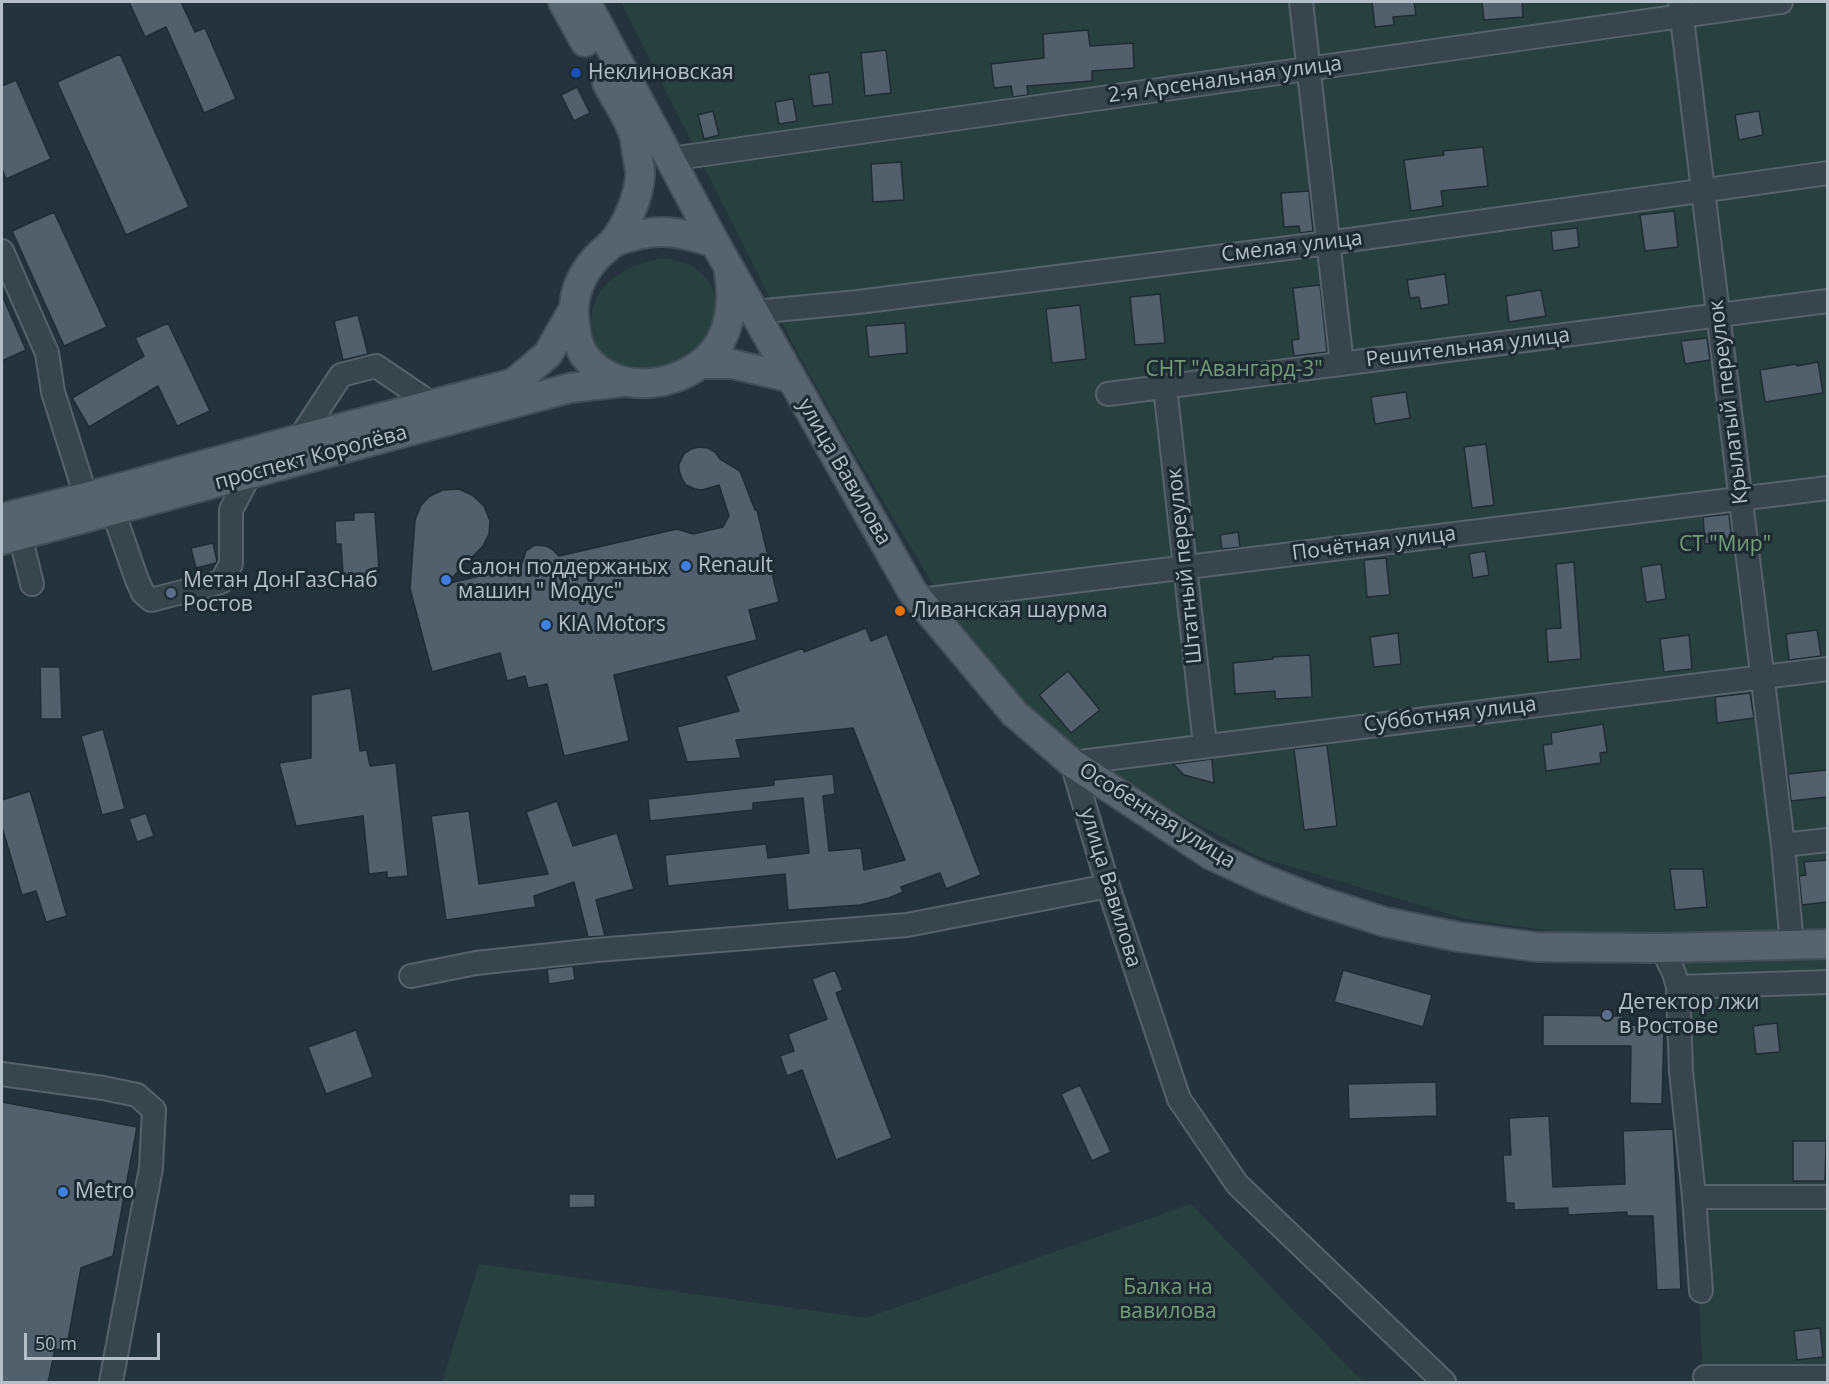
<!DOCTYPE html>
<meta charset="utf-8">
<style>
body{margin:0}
#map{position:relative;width:1829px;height:1384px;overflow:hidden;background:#25333d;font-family:"Open Sans",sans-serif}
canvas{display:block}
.frame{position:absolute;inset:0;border:3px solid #b5bfc8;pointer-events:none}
.scale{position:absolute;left:24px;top:1333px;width:136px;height:27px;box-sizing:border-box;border:3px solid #b5bfc8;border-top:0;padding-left:8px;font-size:18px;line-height:21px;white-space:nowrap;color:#b5bfc8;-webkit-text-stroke:4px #1e2a32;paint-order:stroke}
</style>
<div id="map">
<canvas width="1829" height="1384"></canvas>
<div class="frame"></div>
<div class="scale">50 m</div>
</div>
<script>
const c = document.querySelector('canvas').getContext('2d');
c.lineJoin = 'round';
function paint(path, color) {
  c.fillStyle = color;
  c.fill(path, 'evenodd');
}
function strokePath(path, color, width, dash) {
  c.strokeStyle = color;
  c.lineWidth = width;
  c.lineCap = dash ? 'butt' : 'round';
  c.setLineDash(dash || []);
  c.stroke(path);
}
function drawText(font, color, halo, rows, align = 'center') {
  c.font = font + ' "Open Sans",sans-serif';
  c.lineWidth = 6;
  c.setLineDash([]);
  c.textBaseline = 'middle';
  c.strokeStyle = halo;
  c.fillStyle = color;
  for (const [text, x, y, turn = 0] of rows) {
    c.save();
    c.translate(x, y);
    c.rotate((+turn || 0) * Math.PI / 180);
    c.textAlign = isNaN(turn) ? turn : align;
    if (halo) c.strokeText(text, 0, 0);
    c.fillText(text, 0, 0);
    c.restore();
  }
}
paint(new Path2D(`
 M621 2H1827V932L1678 936 1559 932 1466 919 1259 857 1110 777 1035 717 953 618 845 437 795 348Z
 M663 258C742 267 726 356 660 367 650 369 642 371 632 368 625 367 617 366 611 362 599 353 593 341 592 327 588 284 627 265 663 258Z
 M1827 950V1382H1703L1683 953Z
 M1191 1204 1363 1382H442L479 1264 866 1318Z`), '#28403e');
const building = new Path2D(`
 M129 2H181L195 32 205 28 236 99 204 113 166 27 145 37Z
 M1372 2H1414L1416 15 1393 17 1394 25 1375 27Z
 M1482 2H1522L1523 17 1484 20Z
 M1088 30 1090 46 1133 43 1134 68 1092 71V81L1027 86 1028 95 1013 97 1011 86 994 88 991 64 1044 58 1043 34Z
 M886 50 891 93 865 96 861 53Z
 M120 54 189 207 126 235 57 82Z
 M829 72 833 104 813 106 809 75Z
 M16 80 51 159 6 179 2 169V86Z
 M577 87 590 113 574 121 561 95Z
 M793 99 797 121 779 124 775 102Z
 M713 111 719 135 704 139 698 115Z
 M1759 111 1763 135 1739 140 1735 115Z
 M1483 147 1488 186 1441 191 1443 206 1411 211 1404 160 1444 155 1443 151Z
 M901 162 904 200 873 202 871 164Z
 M1309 191 1313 231 1300 233 1299 226 1284 227 1281 193Z
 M1674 211 1678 247 1645 251 1640 215Z
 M54 212 107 327 64 346 12 231Z
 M1577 228 1579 247 1553 251 1551 231Z
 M1445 274 1449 304 1421 309 1419 297 1410 298 1407 280Z
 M1320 285 1327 352 1294 356 1292 340 1299 339 1293 288Z
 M1541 290 1546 316 1509 322 1506 296Z
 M1160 294 1165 343 1135 345 1130 297Z
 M2 295 26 350 2 361Z
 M1080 305 1086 359 1052 363 1046 309Z
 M358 315 368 354 343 360 334 321Z
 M168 323 210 411 177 426 158 386 89 427 72 398 144 356 135 338Z
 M905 323 907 353 869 357 866 326Z
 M1707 338 1710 360 1685 364 1681 341Z
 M1818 362 1823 393 1765 402 1760 370 1796 364 1797 366Z
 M1406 392 1410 418 1375 424 1371 397Z
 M1486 444 1494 505 1472 508 1464 447Z
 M699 447 708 448 715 452 720 459 740 471 755 510H757L779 602 749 610 757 640 614 675 629 741 564 756 547 684 528 688 525 676 507 681 500 653 432 672 410 589 415 520 421 505 430 496 443 490 459 489 472 495 484 506 490 521 489 534 483 546 446 584 521 566 526 551 535 545 546 546 552 549 559 556 677 529 693 534 723 527 729 516 719 485 702 490 695 489 686 485 682 479 679 470V464L684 454 691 449Z
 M375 512 380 585 344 587 341 544H336L335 521 354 520V513Z
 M1729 514 1732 542 1705 544 1703 517Z
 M1238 532 1240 547 1222 549 1220 535Z
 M213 543 217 561 216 563 196 568 191 548Z
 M1485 551 1489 575 1473 578 1469 554Z
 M1386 558 1390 595 1367 597 1364 560Z
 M1574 562 1581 659 1548 662 1546 629 1561 628 1556 564Z
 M1661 564 1666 599 1646 602 1641 567Z
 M866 628 871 641 887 634 981 875 946 889 940 873 901 887 903 892 889 898 860 905 788 910 785 874 668 886 665 855 766 844 768 858 809 853 803 798 753 803V810L650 821 648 799 774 785V780L833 774 835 794 823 796 829 851 861 848 864 870 905 860 853 728 736 740 741 758 687 762 677 727 739 711 726 676 803 648 804 652Z
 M1817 630 1821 656 1789 660 1786 634Z
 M1398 633 1401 664 1374 667 1370 637Z
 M1689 635 1692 669 1664 672 1660 639Z
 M1310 655 1312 697 1275 699V691L1235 694 1233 663 1273 659V657Z
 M40 667H60L62 719H41Z
 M1068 671 1100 710 1071 733 1039 695Z
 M351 688 360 751 367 750 370 766 396 763 408 876 387 878V872L369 874 363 816 296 826 279 763 311 758V695Z
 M1750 693 1754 718 1717 723 1715 697Z
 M1603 724 1607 752 1600 753 1601 763 1546 771 1543 745 1552 744 1551 733Z
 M103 729 125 809 102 815 81 736Z
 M1327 745 1337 826 1304 830 1294 749Z
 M1212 759 1214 783 1184 775 1173 764Z
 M1827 770V797L1791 801 1788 774Z
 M30 791 67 916 46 922 36 891 22 895 2 827V800Z
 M557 801 573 846 617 833 634 889 596 900 605 936 588 937 574 882 534 896 536 907 446 920 431 816 469 811 479 884 548 874 526 812Z
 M146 813 154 836 137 842 129 819Z
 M1827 860V902L1802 905 1799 876 1806 875 1804 862Z
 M1670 869H1703L1707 907 1675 910Z
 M573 966 575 980 549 984 547 969Z
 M835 970 843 990 836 993 892 1138 836 1160 802 1070 787 1076 780 1056 794 1051 788 1034 827 1019 812 979Z
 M1343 970 1432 995 1423 1027 1334 1002Z
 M1543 1015 1623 1016V1025L1664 1026 1662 1104 1630 1103 1631 1046H1543Z
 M1777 1023 1780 1052 1756 1054 1753 1026Z
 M356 1030 373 1077 326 1094 308 1047Z
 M1436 1082 1437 1116 1349 1119 1348 1084Z
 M1080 1085 1111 1152 1092 1161 1061 1094Z
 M2 1102 137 1127 113 1256 81 1268 66 1351 55 1349 48 1383H2Z
 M1549 1116 1553 1187 1625 1184 1623 1131 1673 1129 1681 1289 1657 1290 1653 1216H1627V1212L1568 1215V1208L1514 1210V1203H1506L1503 1155H1511L1509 1118Z
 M1793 1141H1826L1825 1181H1793Z
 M569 1194H595V1207L569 1208Z
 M1820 1328 1823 1357 1797 1360 1794 1331Z`);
paint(building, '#51606a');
strokePath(building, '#202c34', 1.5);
const minor = new Path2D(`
 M1301 2 1342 364
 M1680 2 1783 845 1792 945
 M670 159 1781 2
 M2 251 47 353 53 392 86 497
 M754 312 858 302 1328 243 1828 173
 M1165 387 1205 745
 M1108 394 1828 301
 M299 439 341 375 376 366 432 404
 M113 511 137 580 143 593 151 600 221 582 231 564V510L250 474
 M20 535 32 584
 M920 600 1828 488
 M1783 845 1828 840
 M1662 948 1674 973 1678 987 1828 982
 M411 976 476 963 597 950 907 925 1108 886
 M1678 987 1681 1071 1694 1197 1701 1291
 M2 1074 103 1088 137 1095 154 1110 151 1168 111 1382
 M1694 1197H1828
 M1705 1377H1828
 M1444 1382 1237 1184 1179 1099 1108 886 1072 763 1828 669`);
const major = new Path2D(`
 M563 2 585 42
 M586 2 715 243 912 591 1014 713 1072 763 1211 855 1265 880 1319 901 1385 922 1459 937 1537 947 1662 948 1828 944
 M607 83C616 100 628 117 634 135 636 142 636 151 638 158 638 163 641 170 640 176 639 196 626 227 613 242 608 248 601 252 596 258 579 277 571 299 575 324 576 334 578 346 584 355 616 400 693 388 720 342 732 320 733 296 729 272
 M614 242C654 227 675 230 715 243
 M700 364H732L791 378
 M2 518 86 497 299 439 514 383 548 354 573 310
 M2 540 570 388 622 382`);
strokePath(minor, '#57626b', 26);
strokePath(major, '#424e56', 32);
strokePath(minor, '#39454d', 22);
strokePath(major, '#57646d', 28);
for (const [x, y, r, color] of [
 [576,73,6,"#1a4fb4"],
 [686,566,6,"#3f7fe0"],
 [446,580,6,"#3f7fe0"],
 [171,593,6,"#5c6f8a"],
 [900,611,6,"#e8710a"],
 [546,625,6,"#3f7fe0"],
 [1607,1015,6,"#5c6f8a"],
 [63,1192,6,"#3f7fe0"]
]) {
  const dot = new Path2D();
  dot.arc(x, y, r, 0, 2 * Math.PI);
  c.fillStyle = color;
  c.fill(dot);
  strokePath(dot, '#1e2a32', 2);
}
drawText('21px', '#b5bfc8', '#1e2a32', [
 ["Неклиновская",588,73],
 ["Renault",698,566],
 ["Салон поддержаных",458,568],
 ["машин \" Модус\"",458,592],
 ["Метан ДонГазСнаб",183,581],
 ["Ростов",183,605],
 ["Ливанская шаурма",912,611],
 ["KIA Motors",558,625],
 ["Детектор лжи",1619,1003],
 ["в Ростове",1619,1027],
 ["Metro",75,1192]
], 'left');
drawText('21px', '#b5bfc8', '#1e2a32', [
 ["2-я Арсенальная улица",1225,80,-8],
 ["Смелая улица",1292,247,-7],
 ["Решительная улица",1468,348,-7],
 ["Крылатый переулок",1729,402,-97],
 ["проспект Королёва",311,458,-15],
 ["улица Вавилова",844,472,60],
 ["Почётная улица",1374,544,-7],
 ["Штатный переулок",1185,566,-96],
 ["Субботняя улица",1450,715,-7],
 ["Особенная улица",1157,816,32],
 ["улица Вавилова",1110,888,73]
]);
drawText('21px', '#759d78', '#1e2a32', [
 ["СНТ \"Авангард-3\"",1234,370],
 ["СТ \"Мир\"",1725,545],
 ["Балка на",1168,1288],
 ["вавилова",1168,1312]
]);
</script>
